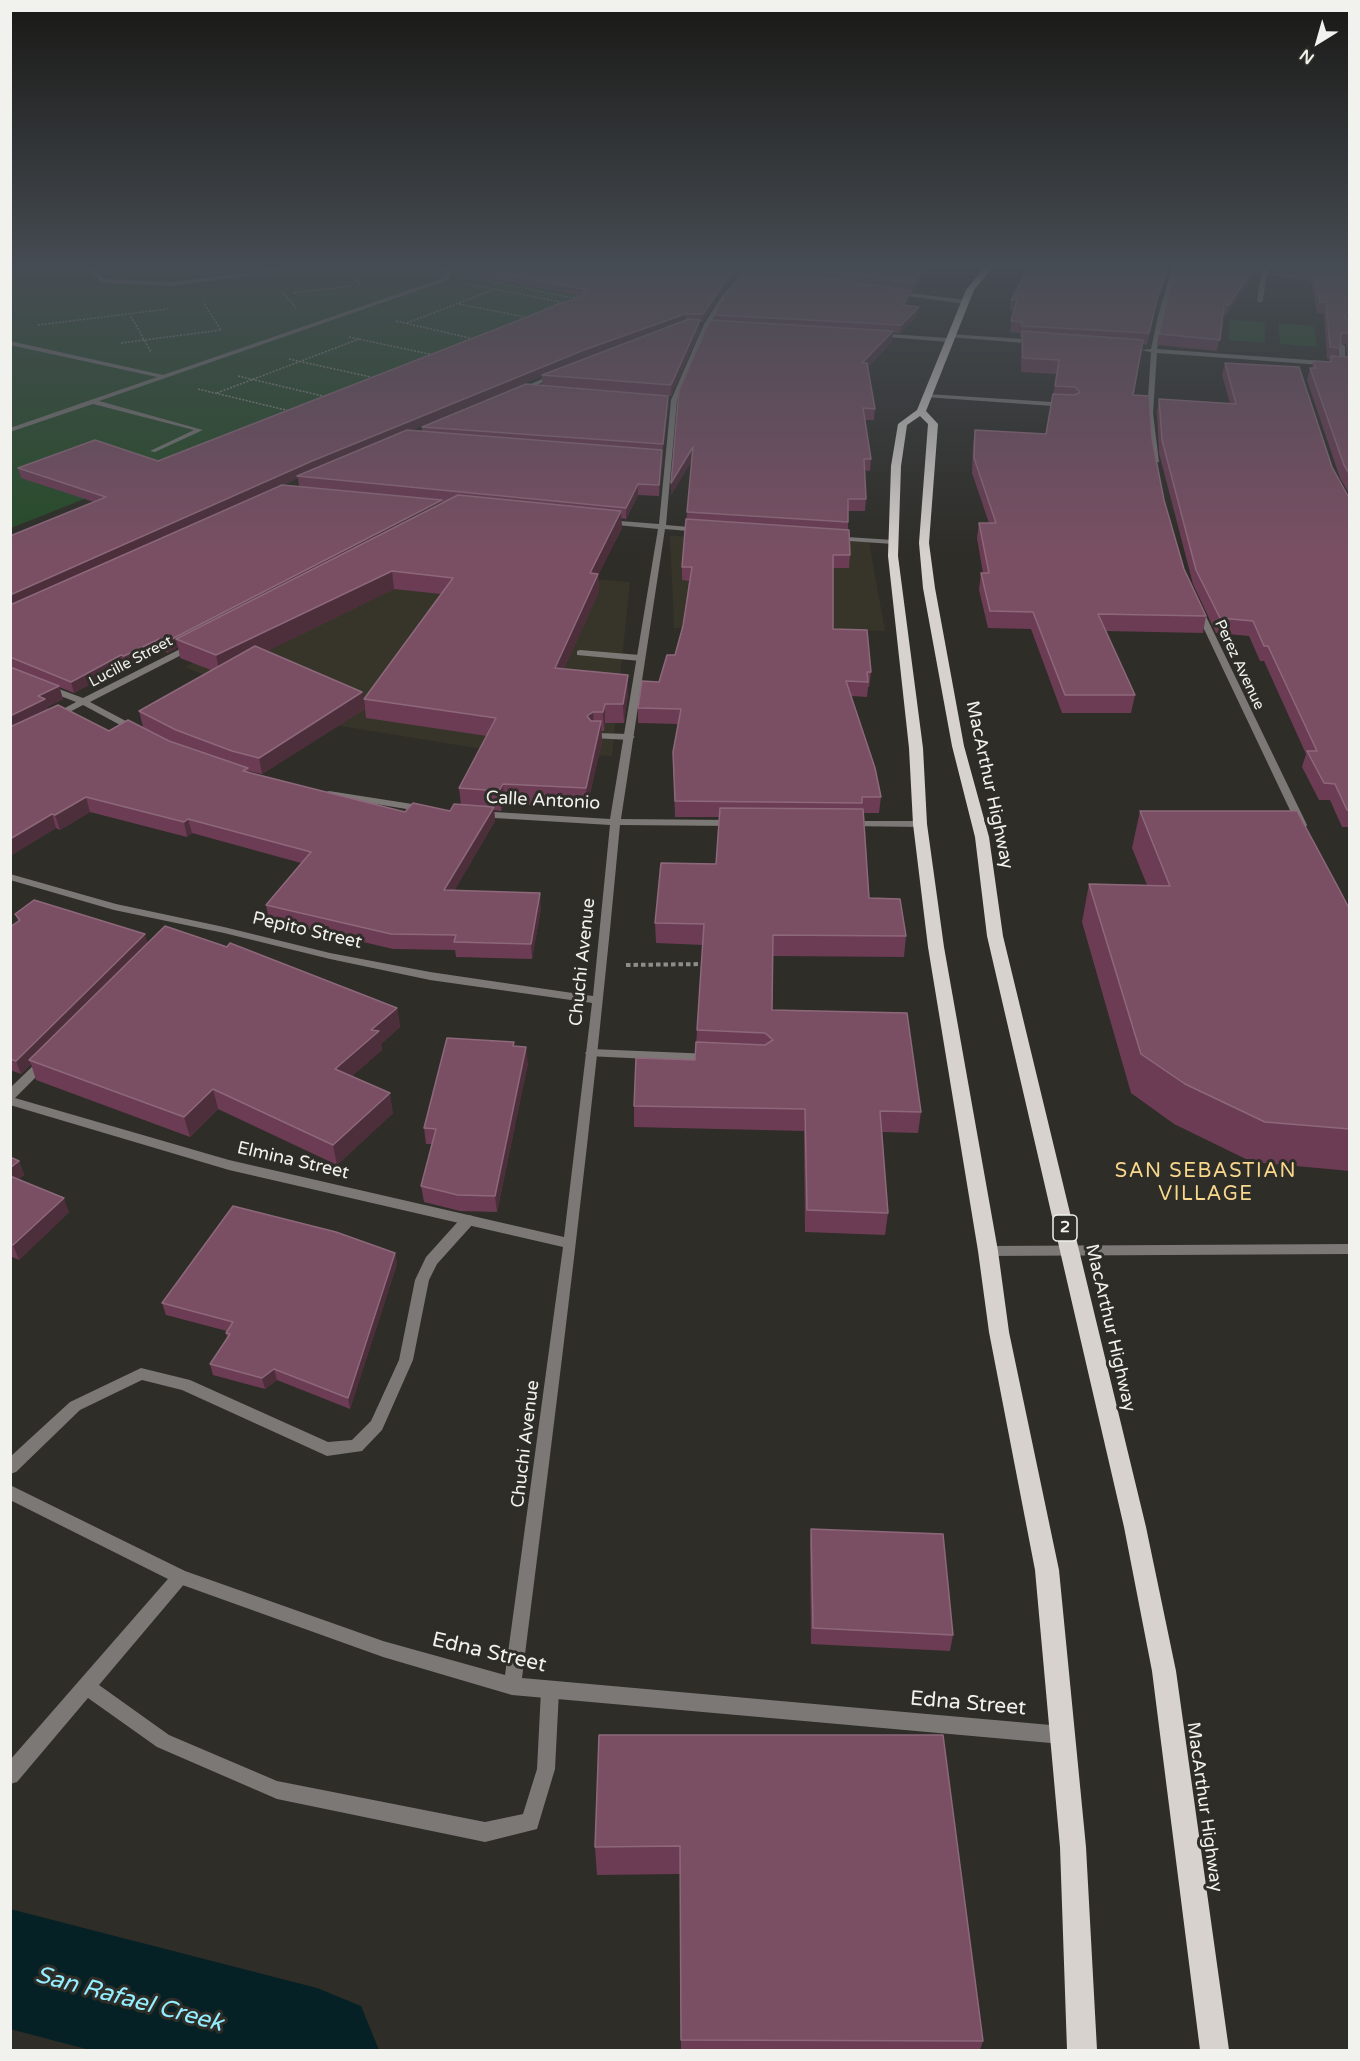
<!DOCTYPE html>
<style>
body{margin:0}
#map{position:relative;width:1360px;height:2061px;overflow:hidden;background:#2e2d28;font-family:"Varela Round",sans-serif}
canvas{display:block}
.frame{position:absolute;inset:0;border:12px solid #f1f1ed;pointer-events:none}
.north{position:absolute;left:1288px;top:12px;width:60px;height:60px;-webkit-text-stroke:4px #2e2d28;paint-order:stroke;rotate:217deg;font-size:16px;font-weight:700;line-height:24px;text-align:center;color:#f1f1ed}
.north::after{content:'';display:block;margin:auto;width:21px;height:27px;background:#f1f1ed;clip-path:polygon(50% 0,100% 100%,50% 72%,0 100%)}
</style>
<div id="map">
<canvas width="1360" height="2061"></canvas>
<div class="frame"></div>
<div class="north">N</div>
</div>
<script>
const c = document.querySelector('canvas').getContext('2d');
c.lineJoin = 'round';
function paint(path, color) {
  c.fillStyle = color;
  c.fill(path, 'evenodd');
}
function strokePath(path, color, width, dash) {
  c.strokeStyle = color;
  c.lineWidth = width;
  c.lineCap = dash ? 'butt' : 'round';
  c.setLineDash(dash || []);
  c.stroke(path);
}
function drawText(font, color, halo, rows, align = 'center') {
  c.font = font + ' "Varela Round",sans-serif';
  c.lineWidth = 6;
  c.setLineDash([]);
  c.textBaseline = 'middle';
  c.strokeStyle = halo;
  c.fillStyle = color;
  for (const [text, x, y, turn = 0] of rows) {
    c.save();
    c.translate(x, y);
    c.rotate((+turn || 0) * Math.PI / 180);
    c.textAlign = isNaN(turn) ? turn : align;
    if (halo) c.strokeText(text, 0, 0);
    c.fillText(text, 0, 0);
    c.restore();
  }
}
paint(new Path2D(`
 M670 536 869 542 885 631 674 628Z
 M388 564 630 582 612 756 506 753 316 722 185 667Z`), '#373529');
paint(new Path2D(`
 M11 268H669L11 528Z
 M1229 320 1265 322V343L1229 340Z
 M1278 323 1314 326 1317 347 1280 344Z`), '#264c28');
paint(new Path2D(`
 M10 1909 317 1988 361 2006 379 2050H90L10 2029Z`), '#062125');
strokePath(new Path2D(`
 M344 268 361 285
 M470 277 572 298 582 294
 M468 284 561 302
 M282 291 296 308
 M294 293 352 286
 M459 304 525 317
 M129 313 151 352
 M522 319 562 302
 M396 321 474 339
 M407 323 495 289
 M38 325 168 309
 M349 337 434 355
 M121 343 221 330 203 302
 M289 359 375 378
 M238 376 327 397
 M198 389 290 411
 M217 393 359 339`), '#8e8d89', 1.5, [2, 1.5]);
strokePath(new Path2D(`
 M626 965 705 964`), '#8e8d89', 4, [4.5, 3]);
paint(new Path2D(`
 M87 268H93L103 279 172 282 292 268H307L172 286 102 283Z
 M439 268H445L451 273 448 280 99 401 203 430 155 452 150 451 194 430 93 404 10 432V428L157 377 10 345V341L163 375 444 278 446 274Z
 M1265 268H1271L1266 279 1263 301 1260 303 1257 301 1260 279Z
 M895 291 965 300 968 302 965 304 893 294Z
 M1342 344 1345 346V365L1342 367 1339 365V346Z
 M927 394 1067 403 1070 405 1067 407 925 397 924 396Z
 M580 650 640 655 644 658 640 661 577 655V651Z
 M595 733 630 734 635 737 630 740 592 738 590 736Z
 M591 1049 712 1054 718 1058 712 1062 587 1056 585 1053Z
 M468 1215 473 1216 475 1220 473 1224 437 1264 429 1280 413 1360 382 1430 362 1451 327 1456 182 1390 142 1380 80 1410 16 1472 10 1474V1457L70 1402 141 1368 190 1380 328 1442 352 1440 371 1421 399 1360 415 1280 426 1257 463 1216Z
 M180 1569 186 1572 188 1577 186 1582 99 1685 169 1735 277 1781 485 1822 523 1814 537 1769 541 1691 544 1685 550 1682 556 1685 559 1691 555 1769 537 1829 485 1842 277 1799 157 1747 88 1698 17 1782 10 1784V1760L174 1572Z`), '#7b7876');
paint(new Path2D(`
 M752 268H759L745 276 726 298 710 324 677 400 666 525 700 528 704 530 700 532 665 529 621 819 733 820 738 823 733 826 620 825C594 1110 558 1394 522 1678L1062 1726 1068 1729 1071 1735 1068 1741 1062 1744 512 1695 383 1657 174 1582 10 1500V1485L185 1571 383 1641 505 1675 563 1247 229 1170 10 1105V1088L39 1060 43 1059 49 1063 47 1066 15 1098 229 1160 564 1237 592 1003 430 980 330 959 224 933 114 910 10 880V874L116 904 224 927 330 953 430 972 593 996 610 825 478 817 473 814 478 811 610 819 658 529 607 524 603 522 607 520 659 524 671 400 704 324 722 296 741 274Z
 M1172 268H1178L1164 316 1157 349 1350 363V367L1157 353 1153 413 1159 462 1154 463 1147 413 1151 352 1141 350 1151 349 1158 316Z
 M877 333 948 338 951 340 948 342 875 336Z
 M950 334 1037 340 1040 342 1037 344 948 337Z
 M558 372 560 375 520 392 515 391Z
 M831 536 893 540 897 542 893 544 834 540 830 538Z
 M1195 606 1202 608 1307 825 1306 827H1298L1297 825 1194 608Z
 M194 642 198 645 197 647 90 702 141 729V733H135L83 705 58 718H52L50 716 76 702 45 690V686H51L83 698Z
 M329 791 425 806 430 809 425 812 326 796V792Z
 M850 821H920L925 824 920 827 846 826V822Z`), '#7b7876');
paint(new Path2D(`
 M1350 1244V1254L988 1256 983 1255 981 1251 983 1247 988 1246Z`), '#7b7876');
paint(new Path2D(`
 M984 268H992L974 290 926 411 938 424 929 543 935 588 964 746 989 837 1003 936 1146 1527 1176 1671 1229 2050H1200L1152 1671 1124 1527 987 936 975 837 952 746 923 588 919 543 928 424 920 416 907 425 901 466 898 556 923 748 927 824 944 947 998 1251 1009 1332 1059 1570 1086 1847 1097 2050H1067L1060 1847 1035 1570 989 1332 978 1251 928 947 913 824 909 748 888 556 891 466 898 424 917 410 966 290Z`), '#d8d2ce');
paint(new Path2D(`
 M455 268H749L729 284 703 322H700V330L671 396 566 387 669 404 662 452 659 496 638 495 626 519 621 518 622 528 598 575 599 591 564 669 628 694 624 723H605L604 731H601L602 741 587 807 504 804 501 811 494 810 495 821 454 891 541 908 532 959 456 957 455 950 393 949 269 920 266 905 301 863 192 833 187 837 90 812 60 830 56 828 10 856V536L94 502 21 478 18 468 158 461 580 296 456 272ZM542 376V385L422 427V431L411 430ZM298 478 299 486 283 485ZM394 589 441 594 364 699 366 718 487 736 459 788 461 805 450 811 405 812 249 772 248 771 262 774 365 709 267 651ZM178 647 180 658 211 670 139 711 143 727 170 742 109 731 48 710 47 707 63 699 59 687 74 693 124 666 127 667 162 650 168 653Z
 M750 268H927L915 291 838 280 910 299 907 305 918 315 900 333H893L892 341 868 367 875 409 874 420H865L871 459 870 471 864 470 866 499 865 511H848V530L850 555 849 568H833V629L871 672 869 687H868L867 697 851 696 881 797 879 813H864L869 898 906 936 904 957 773 956 772 1010 921 1112 918 1133 882 1132 888 1213 885 1235 805 1232 804 1131 634 1127V1106L695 1060 703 945 656 943 655 923 716 864 719 817H675L673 752 678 724 638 723V708L659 682 675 655 683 626 689 581 682 580V567L692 460 671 495 714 321V315Z
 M1029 268H1170L1156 306 1147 345 1143 344 1133 395 1152 439 1164 500 1184 569 1206 616 1203 633 1105 631 1135 695 1131 713H1062L1031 629 988 628 979 590 981 573H983L977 538 979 523H989L972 473 973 444 975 430 1046 434 1057 374 1021 372V337H1020V333L1010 332 1011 321 1014 311H1010L1011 300Z
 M1179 268H1263L1259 275 1254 274 1226 316H1223L1217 351 1157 345 1159 334Z
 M1272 268H1350V495L1340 478 1307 380 1310 368H1312L1313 361 1329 362 1330 359H1327L1324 314 1317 313 1311 281 1270 276ZM1340 344H1346L1347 356H1338Z
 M1225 363 1332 467 1348 496 1350 497V827H1342L1330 800H1319L1302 767 1306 754 1264 661H1260L1249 636 1216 633 1193 584 1159 453 1157 411 1159 399 1230 403 1222 375Z
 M1140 811 1350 910V1171L1252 1162 1174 1124 1131 1093 1082 922 1089 884 1147 885 1132 848Z
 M15 914 148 943 397 1008 400 1027 381 1044 382 1050 352 1076 393 1113 337 1165 218 1109 190 1137 36 1080 31 1064 21 1074 10 1070V927L18 921Z
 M514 1042V1047L528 1063 497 1212 460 1211 424 1202 421 1186 432 1144H426L424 1128Z
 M10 1157 19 1161 24 1175 19 1179 69 1212 19 1260 10 1256Z
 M395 1253 397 1264 350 1409 277 1380 265 1389 213 1375 210 1364 227 1338 226 1333 227 1331 166 1315 162 1303Z
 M811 1529 953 1635 950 1651 811 1644 810 1545Z
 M599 1735 983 2041 980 2050H681L680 1874 597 1875 595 1847Z`), '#6c3c54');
paint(new Path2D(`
 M739 268H749L729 284 703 322V314L729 276Z
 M923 268H927L915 291V283Z
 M1168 268H1170L1156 306 1147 345 1158 295Z
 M1253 268H1255L1254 274 1226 316 1229 305Z
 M827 271 826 279 822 283 823 275Z
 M911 291 910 299 903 313V305Z
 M919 307 918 315 900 333 901 325Z
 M685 314V322L542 375V376L313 471 297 476 298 478 10 607V595L312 461 584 350Z
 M700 320V330L671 396V385Z
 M893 331 892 341 861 373 862 363Z
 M668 396 669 404 663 452V444Z
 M693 447V458L671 495V483Z
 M662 450 663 460 659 496V485Z
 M638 484V495L626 519V508Z
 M442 500 443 510 176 639 178 647 168 653 166 642Z
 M621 511 622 528 598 575 599 591 556 687 555 668 590 573Z
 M392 571 394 589 220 674 216 655Z
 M159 639 162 650 127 667 124 656Z
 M121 655 124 666 74 693 71 682Z
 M628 675V694L624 723 623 704Z
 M59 686 63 699 47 707 49 713 10 731V716L38 696Z
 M362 692 365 709 262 774 259 758Z
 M605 704V723L604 731 603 712Z
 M593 712 594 731 587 716Z
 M601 721 602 741 587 807 586 788Z
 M503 784 504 804 501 811 499 791Z
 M86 797 90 812 60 830 55 815Z
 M494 807 495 821 446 905 444 890Z
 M52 814 56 828 10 856V839Z
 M188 819 192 833 187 837 184 822Z
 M540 893 541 908 532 959 531 944Z
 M145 934 149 947 29 1060 31 1064 21 1074 16 1061Z
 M397 1008 400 1027 381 1044 382 1050 338 1088 335 1069 371 1030Z
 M526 1047 528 1063 497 1212 495 1196Z
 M213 1089 218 1109 190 1137 184 1117Z
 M390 1093 393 1113 337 1165 333 1145Z
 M19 1161 24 1175 10 1186V1168Z
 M64 1198 69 1212 19 1260 13 1245Z
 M395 1253 397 1264 350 1409 348 1398Z
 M274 1369 277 1380 265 1389 262 1378Z`), '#4d2e3b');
const building = new Path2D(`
 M475 268H739L729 276 703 314H685L584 350 312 461 10 595V536L106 497 18 468 95 440 158 461 586 294 582 293 589 290Z
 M750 268H923L915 283 827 271 823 275 824 278 911 291 903 305 919 307 901 325 714 315 728 291 747 270Z
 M1029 268H1168L1158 295 1149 333 1022 326V322L1011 321 1017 300H1011Z
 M1179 268H1253L1229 305 1224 304 1220 340 1159 334 1168 297Z
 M1292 268H1350V313H1347L1344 318 1350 319V337L1349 333H1341L1340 348 1330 347 1326 302H1320L1313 271Z
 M689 319 700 320 671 385 542 375Z
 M710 320 893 331 862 363H867L875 409 863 408 871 459H864L866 499H848V522L687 512 693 447 671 483 679 390Z
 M1022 331 1143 340 1133 395 1149 396 1152 439 1164 500 1184 569 1206 616 1098 614 1135 695H1065L1033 612 990 611 981 573H989L979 523H996L974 458 975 430 1046 434 1053 394 1075 395 1080 392 1075 387 1055 386 1059 360 1023 358Z
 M1331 356 1350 357V475L1344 465 1310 368H1316L1313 361 1331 362Z
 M1225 363 1299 367 1332 467 1348 496 1350 497V810H1347L1335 784 1324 783 1307 751H1317L1268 646H1264L1253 621 1220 618 1196 570 1162 440 1159 399 1236 404Z
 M526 384 668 396 663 444 422 427Z
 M407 430 662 450 659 485 638 484 626 508 297 476Z
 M282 485 442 500 166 642 159 639 124 656 121 655 71 682 10 657V605Z
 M458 495 621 511 590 573 598 574 555 668 628 675 623 704H605L603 712H593L587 716 591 721H601L586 788 503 784 499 791 459 788 496 718 364 699 453 578 392 571 216 655 176 639Z
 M686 519 849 530 850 555H833V629L867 630 871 672H867L868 682 846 681 875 768 881 797H862V803L675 801 673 752 681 709 638 708 642 681 659 682 667 655H675L683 626 692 567H682Z
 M255 646 362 692 259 758 232 751 176 730 139 711Z
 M10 667 59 686 38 696 45 699 10 716Z
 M58 705 109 731 128 720 169 741 248 768 243 771 405 812 413 803 450 811 454 804 494 807 444 890 540 893 531 944 454 942 456 935 391 934 266 905 311 852 188 819 184 822 86 797 55 815 52 814 10 839V727Z
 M720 808 863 809 869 898 900 899 906 936 773 935 772 1010 907 1013 921 1112 880 1111 888 1213 807 1210 805 1109 634 1106 636 1058 695 1060 696 1042 765 1045 773 1040 765 1033 697 1030 704 924 655 923 661 863 716 864Z
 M1140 811H1297L1339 889 1350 910V1129L1265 1122 1185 1084 1141 1054 1089 884 1170 886Z
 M34 900 145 934 16 1061 10 1059V927L20 920 15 914Z
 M165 926 227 947 230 943 397 1008 371 1030 379 1031 335 1069 390 1093 333 1145 213 1089 184 1117 29 1060Z
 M447 1038 514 1042 513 1046 526 1047 495 1196 458 1195 421 1186 436 1129 424 1128Z
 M10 1157 19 1161 10 1168Z
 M10 1176 64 1198 13 1245 10 1244Z
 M233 1206 336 1232 395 1253 348 1398 274 1369 262 1378 210 1364 230 1334 226 1333 233 1322 162 1303Z
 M811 1529 943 1534 953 1635 813 1628Z
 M599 1735H943L983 2041 681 2040 680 1846 595 1847Z`);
paint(building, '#7a4f64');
strokePath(building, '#8d687a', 1.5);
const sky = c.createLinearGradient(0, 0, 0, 556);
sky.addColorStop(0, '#191916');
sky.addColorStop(0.48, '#464c53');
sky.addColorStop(1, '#464c5300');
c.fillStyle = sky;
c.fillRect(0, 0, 1360, 556);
drawText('15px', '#f1f1ed', '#2e2d28', [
 ["Lucille Street",131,662,-28],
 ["Perez Avenue",1239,665,65]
]);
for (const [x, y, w] of [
 [1065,1228,24]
]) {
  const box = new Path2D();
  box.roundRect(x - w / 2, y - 13, w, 26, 4.5);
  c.fillStyle = '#2e2d28';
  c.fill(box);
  strokePath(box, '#f1f1ed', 1.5);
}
drawText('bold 16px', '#f1f1ed', null, [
 ["2",1065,1228]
]);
drawText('18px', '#f1f1ed', '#2e2d28', [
 ["MacArthur Highway",989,785,78],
 ["Calle Antonio",543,801,3],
 ["Pepito Street",307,931,13],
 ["Chuchi Avenue",583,962,-84],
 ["Elmina Street",293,1161,13],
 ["MacArthur Highway",1110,1328,77],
 ["Chuchi Avenue",526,1444,-83],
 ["MacArthur Highway",1204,1807,82]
]);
c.letterSpacing = '1.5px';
drawText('20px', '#f9d78d', '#2e2d28', [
 ["SAN SEBASTIAN",1206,1172],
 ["VILLAGE",1206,1195]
]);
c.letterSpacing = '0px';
drawText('21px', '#f1f1ed', '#2e2d28', [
 ["Edna Street",489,1653,13],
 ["Edna Street",968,1704,5]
]);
drawText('italic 24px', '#93efff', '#2e2d28', [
 ["San Rafael Creek",129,2000,15]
]);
</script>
